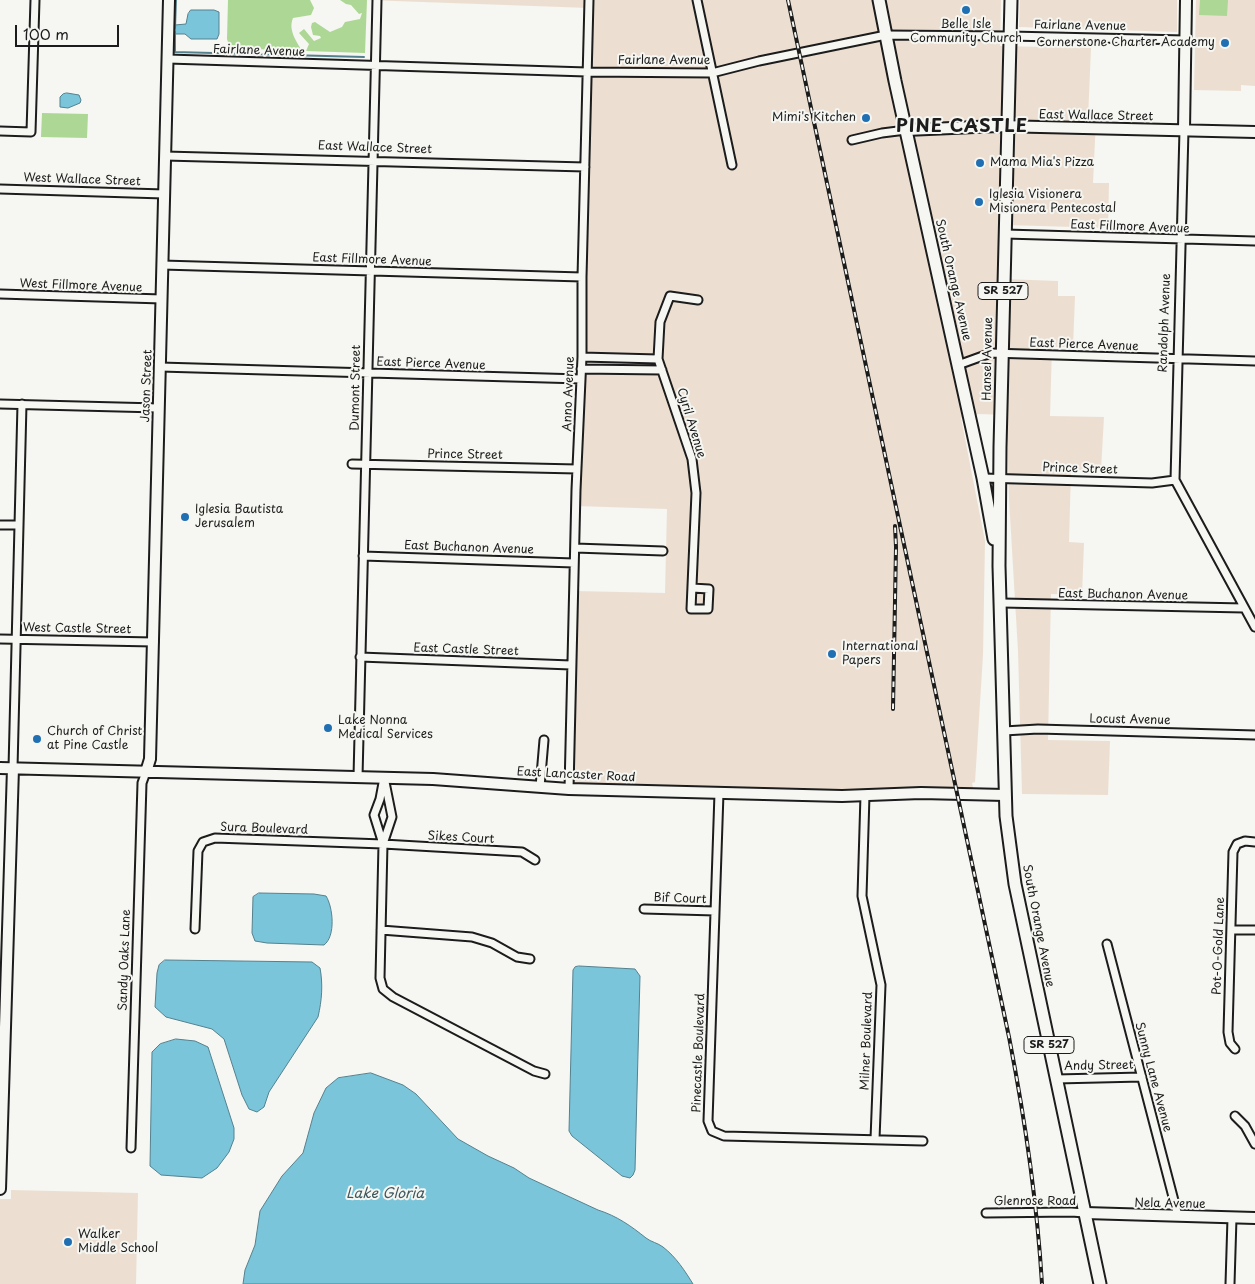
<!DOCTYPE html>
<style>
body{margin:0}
#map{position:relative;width:1255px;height:1284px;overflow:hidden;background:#f6f6f2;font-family:"Playpen Sans",sans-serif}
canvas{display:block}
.scale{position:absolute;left:15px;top:25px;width:104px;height:22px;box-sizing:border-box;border:2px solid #1c1c1c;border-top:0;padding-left:6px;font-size:15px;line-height:18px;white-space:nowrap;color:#1c1c1c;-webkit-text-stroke:4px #f6f6f2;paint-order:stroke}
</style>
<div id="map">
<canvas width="1255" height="1284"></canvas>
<div class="scale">100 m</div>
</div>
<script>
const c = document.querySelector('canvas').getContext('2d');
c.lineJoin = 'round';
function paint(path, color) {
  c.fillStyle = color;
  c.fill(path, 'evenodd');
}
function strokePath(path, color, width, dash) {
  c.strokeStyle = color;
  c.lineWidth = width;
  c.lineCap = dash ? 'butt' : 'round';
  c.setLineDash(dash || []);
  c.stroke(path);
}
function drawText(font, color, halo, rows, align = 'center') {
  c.font = font + ' "Playpen Sans",sans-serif';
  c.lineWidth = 4;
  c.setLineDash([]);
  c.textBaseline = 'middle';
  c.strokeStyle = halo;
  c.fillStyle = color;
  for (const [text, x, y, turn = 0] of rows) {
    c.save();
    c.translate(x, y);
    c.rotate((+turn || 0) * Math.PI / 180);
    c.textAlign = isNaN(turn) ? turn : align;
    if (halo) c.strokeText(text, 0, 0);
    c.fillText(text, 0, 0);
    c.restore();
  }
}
paint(new Path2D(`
 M367 0H1001L1000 46 1091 48 1088 119H1096L1093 183H1109L1108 228 1006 225 1004 279 1058 281V296H1075L1073 347H1052L1050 416 1104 417 1101 470H1071L1069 542 1084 543 1082 595 1051 594 1048 740 1110 741 1108 795 1022 794 1018 651 1009 499 1007 415 979 414 961 418 985 541 983 655 975 782 972 783 974 793 570 783 575 591 665 593 667 509 577 506 589 8Z
 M1020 0H1177V32L1019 27Z
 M1196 0H1255V86L1241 85V91L1194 90Z
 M11 1190 138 1193 136 1284H0V1199H11Z`), '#ecdfd1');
paint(new Path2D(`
 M228 0H310L314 8 311 15 293 18C288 30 296 40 302 51L230 48 227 39Z
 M340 0H367L365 53 306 51 309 44 299 33 304 29 314 41 321 38 320 36 313 35 311 27 312 23 315 22 330 32 342 27 345 22 360 19 362 13 359 14 351 5 346 4Z
 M1200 0H1228L1227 16 1199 15Z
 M42 113 88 114 87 138 41 137Z`), '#add794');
const water = new Path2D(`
 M191 10H214L219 12V34L217 39H191L185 34H175V25L186 24 188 14Z
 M67 93 79 95 81 100 80 103 68 108 60 107V97L63 94Z
 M259 893 314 894 326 896C333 907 336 936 324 945L267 943 255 941 252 933 253 897Z
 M165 960 312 962 320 968C323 984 322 1000 318 1017L269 1092 264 1107 257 1112 249 1109 242 1095 224 1039 212 1029 166 1017 155 1007 157 973 159 965Z
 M579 966 635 969 640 976 635 1170 633 1175 630 1178 622 1176 572 1136 569 1131 573 970 575 967Z
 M176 1039 195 1041 208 1047 234 1128V1139L229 1152 217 1168 202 1178 161 1175 150 1166 152 1052 160 1044Z
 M371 1073 403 1085 416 1094 458 1139 488 1156 514 1168 529 1178 598 1210C617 1216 631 1226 646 1238 651 1242 658 1243 663 1247 676 1257 685 1271 693 1284H243L245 1270 255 1245 260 1211 282 1176 303 1153 314 1113 326 1088 338 1078Z`);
paint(water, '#7ac5da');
strokePath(water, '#54818e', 1);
strokePath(new Path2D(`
 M175 28 176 0
 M175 32V52L364 57`), '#54818e', 2);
const street = new Path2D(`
 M697 0 732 165
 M168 59 587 72 712 73 759 61 886 35 1010 36 1185 40
 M1184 130 1175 480 1255 627
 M0 131 31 132 35 0
 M852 140 882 133 906 130
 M165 156 585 167
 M0 189 164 194
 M1005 234 1255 241
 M162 265 582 277
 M0 294 162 299
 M582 357 658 359
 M958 365 991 353 1255 361
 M160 367 581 379
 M581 369 662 370
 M0 404 158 408
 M352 464 577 469
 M983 478 1152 483 1175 480
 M0 525H19
 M575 548 663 551
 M363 556 574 563
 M692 588 709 589 708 609H691L696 493 692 459 658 359 660 322 670 296 698 300
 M1002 603 1244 608
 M0 639 154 642
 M360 657 571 665
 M1004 731 1038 729 1255 735
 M13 768 22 404
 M358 777 377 0
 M384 777 392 817 383 844 380 978 383 989 393 997 534 1071 545 1074
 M383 783 380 799 374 815 383 844
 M540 787 544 740
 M569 789 576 490 582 357V277L589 0
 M719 793 708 1121 712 1131 724 1136 923 1141
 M865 795 862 896 881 985 875 1139
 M644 909 715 911
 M195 929 198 851 203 842 215 838 383 844 522 852 535 860
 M381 930 472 937 492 943 517 957 530 959
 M1231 930H1255
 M1107 944 1178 1216
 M1235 1049 1230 1043 1228 1032 1233 852 1237 844 1245 841 1255 842
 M1056 1079 1142 1077
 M1235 1116 1245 1126 1255 1144
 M131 1148 142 783 146 772
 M986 1213 1071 1212 1085 1213
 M1230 1284 1232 1218`);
const secondary = new Path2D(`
 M906 130 998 126 1255 132
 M1184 130 1186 0
 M0 768 433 779 569 789 842 796 921 793 1005 795
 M146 772 150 759 169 0
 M0 1189 13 768
 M1085 1213 1255 1218`);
const primary = new Path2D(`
 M879 0 895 81 983 478 994 539
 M1011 0 1000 447 999 566 1006 816 1015 884 1100 1284`);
strokePath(street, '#1c1c1c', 11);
strokePath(secondary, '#1c1c1c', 14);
strokePath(primary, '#1c1c1c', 15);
strokePath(street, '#f6f6f2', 7);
strokePath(secondary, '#f6f6f2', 10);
strokePath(primary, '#f6f6f2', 11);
const rail = new Path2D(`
 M788 0 1009 1037C1025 1119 1037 1201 1042 1284
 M893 709 896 547 895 526`);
strokePath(rail, '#1c1c1c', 4);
strokePath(rail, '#f6f6f2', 2, [5.5]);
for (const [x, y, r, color] of [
 [966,10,5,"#1f6fb2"],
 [1225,43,5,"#1f6fb2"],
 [866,118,5,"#1f6fb2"],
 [980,163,5,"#1f6fb2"],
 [979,202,5,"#1f6fb2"],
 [185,517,5,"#1f6fb2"],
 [832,654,5,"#1f6fb2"],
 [328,728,5,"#1f6fb2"],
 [37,739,5,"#1f6fb2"],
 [68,1242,5,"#1f6fb2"]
]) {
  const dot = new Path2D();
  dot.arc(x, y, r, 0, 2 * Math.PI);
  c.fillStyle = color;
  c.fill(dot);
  strokePath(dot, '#f6f6f2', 2);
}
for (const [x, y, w] of [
 [1003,291,50],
 [1049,1045,50]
]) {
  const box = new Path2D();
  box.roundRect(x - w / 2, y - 8.5, w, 17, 4);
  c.fillStyle = '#f6f6f2';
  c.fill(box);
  strokePath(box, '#1c1c1c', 1);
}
drawText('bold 11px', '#1c1c1c', null, [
 ["SR 527",1003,291],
 ["SR 527",1049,1045]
]);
drawText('12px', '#1c1c1c', '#f6f6f2', [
 ["Belle Isle",966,25,"center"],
 ["Community Church",966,39,"center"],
 ["Cornerstone Charter Academy",1215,43,"right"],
 ["Mimi's Kitchen",856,118,"right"],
 ["Mama Mia's Pizza",990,163],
 ["Iglesia Visionera",989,195],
 ["Misionera Pentecostal",989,209],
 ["Iglesia Bautista",195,510],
 ["Jerusalem",195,524],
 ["International",842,647],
 ["Papers",842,661],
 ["Lake Nonna",338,721],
 ["Medical Services",338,735],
 ["Church of Christ",47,732],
 ["at Pine Castle",47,746],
 ["Walker",78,1235],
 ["Middle School",78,1249]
], 'left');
drawText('12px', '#1c1c1c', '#f6f6f2', [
 ["Fairlane Avenue",1080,26,1],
 ["Fairlane Avenue",259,51,2],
 ["Fairlane Avenue",664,61],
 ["East Wallace Street",1096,116,1],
 ["East Wallace Street",375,148,2],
 ["West Wallace Street",82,180,2],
 ["East Fillmore Avenue",1130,227,2],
 ["East Fillmore Avenue",372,260,2],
 ["South Orange Avenue",953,280,77],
 ["West Fillmore Avenue",81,286,2],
 ["Randolph Avenue",1165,323,-88],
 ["East Pierce Avenue",1084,345,2],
 ["Hansel Avenue",988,359,-89],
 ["East Pierce Avenue",431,364,2],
 ["Jason Street",147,386,-88],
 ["Dumont Street",356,388,-89],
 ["Anno Avenue",569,394,-88],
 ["Cyril Avenue",691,423,73],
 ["Prince Street",465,455,1],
 ["Prince Street",1080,469,2],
 ["East Buchanon Avenue",469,548,2],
 ["East Buchanon Avenue",1123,595,1],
 ["West Castle Street",77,629,1],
 ["East Castle Street",466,650,2],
 ["Locust Avenue",1130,720,1],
 ["East Lancaster Road",576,775,3],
 ["Sura Boulevard",264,829,2],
 ["Sikes Court",461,838,3],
 ["Bif Court",680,899,2],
 ["South Orange Avenue",1038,926,79],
 ["Pot-O-Gold Lane",1219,946,-88],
 ["Sandy Oaks Lane",125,960,-88],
 ["Milner Boulevard",867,1041,-88],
 ["Pinecastle Boulevard",699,1053,-88],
 ["Andy Street",1099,1066,-1],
 ["Sunny Lane Avenue",1153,1077,75],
 ["Glenrose Road",1035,1202],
 ["Nela Avenue",1170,1204,1]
]);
drawText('italic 14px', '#3d575e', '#f6f6f2', [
 ["Lake Gloria",385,1194]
]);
c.letterSpacing = '1px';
drawText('bold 18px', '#1c1c1c', '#f6f6f2', [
 ["PINE CASTLE",962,127]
]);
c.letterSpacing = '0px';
</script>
